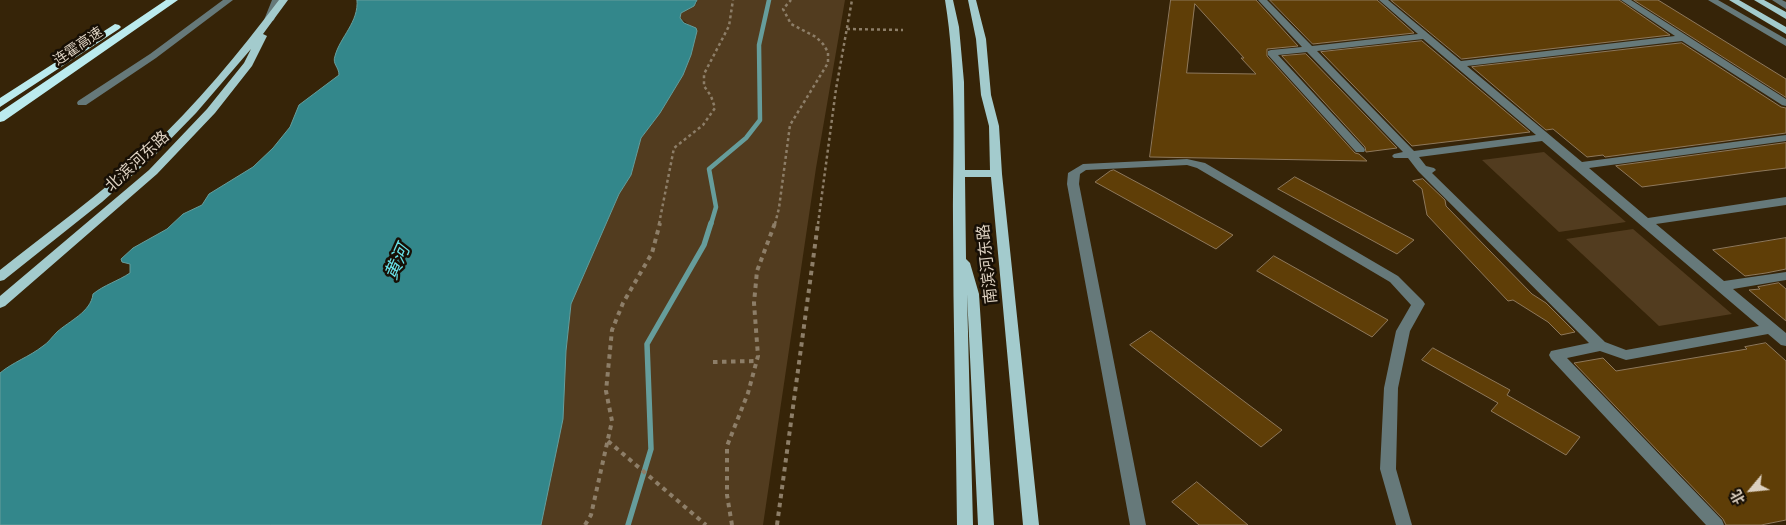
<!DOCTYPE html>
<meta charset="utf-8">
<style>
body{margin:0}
#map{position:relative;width:1786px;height:525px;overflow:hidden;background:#362408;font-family:"Exo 2","Noto Sans SC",sans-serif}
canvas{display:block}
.north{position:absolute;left:1726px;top:465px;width:50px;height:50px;-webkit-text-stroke:4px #170f05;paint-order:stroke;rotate:242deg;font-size:14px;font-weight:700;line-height:20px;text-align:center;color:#dcd0c0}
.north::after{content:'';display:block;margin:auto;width:18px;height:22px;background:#dcd0c0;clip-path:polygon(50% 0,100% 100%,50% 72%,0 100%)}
</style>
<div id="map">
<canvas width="1786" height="525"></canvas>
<div class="north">北</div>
</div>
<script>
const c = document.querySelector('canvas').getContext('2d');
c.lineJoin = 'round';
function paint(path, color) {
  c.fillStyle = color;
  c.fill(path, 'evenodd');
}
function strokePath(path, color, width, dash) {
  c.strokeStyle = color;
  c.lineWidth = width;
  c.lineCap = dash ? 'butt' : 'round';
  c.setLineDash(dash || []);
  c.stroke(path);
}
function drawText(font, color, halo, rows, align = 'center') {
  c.font = font + ' "Exo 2","Noto Sans SC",sans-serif';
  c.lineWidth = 5;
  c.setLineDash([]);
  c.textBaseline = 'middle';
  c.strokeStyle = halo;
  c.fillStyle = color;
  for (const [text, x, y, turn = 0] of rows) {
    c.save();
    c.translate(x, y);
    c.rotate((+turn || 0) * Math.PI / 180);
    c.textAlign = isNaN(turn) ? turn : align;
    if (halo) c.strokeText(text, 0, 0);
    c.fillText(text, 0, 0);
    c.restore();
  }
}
paint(new Path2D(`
 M697 0H845L816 168 763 525H540L566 351 571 304 619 194 631 175 641 138 660 113 683 75 691 55 697 31 680 18 681 13 697 3Z
 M1544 152 1626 222 1559 232 1482 160Z
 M1633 229 1732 314 1659 326 1566 239Z`), '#523c1f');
const water = new Path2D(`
 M357 0H697L694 6 681 13 680 18 684 23 696 28 697 31 691 55 683 75 660 113 641 138 631 175 619 194 571 304 566 351 563 419 541 525H0V373C13 362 29 357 43 346 48 343 52 337 57 332 69 321 91 312 93 294 104 285 118 281 130 273V264L122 262 121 259 133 248 167 229 183 214 202 205 209 194 253 167 273 148 290 127 299 105 339 75C339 67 332 64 335 56 340 37 359 22 357 0Z`);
paint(water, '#33878b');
strokePath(water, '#669d9b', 1);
strokePath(new Path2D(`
 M711 224 716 207 709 169 746 138 760 120 759 45 769 0`), '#669d9b', 4.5);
strokePath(new Path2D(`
 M628 525 651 449 647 344 704 245 711 223`), '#669d9b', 5.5);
const building = new Path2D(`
 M1171 0H1256L1298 46 1267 49V56L1355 153 1359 154 1367 161 1150 157ZM1195 4 1244 58H1241L1256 74 1187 73Z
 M1270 0H1377L1414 33 1313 44Z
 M1391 0H1619L1670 35 1462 59Z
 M1634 0H1658L1786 79V97Z
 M1422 41 1530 132 1412 146 1321 52Z
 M1682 43 1781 107 1786 108V133L1605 157 1603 155 1587 157 1553 129 1546 130 1472 67Z
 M1306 54 1397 148 1366 152 1365 147 1282 56Z
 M1786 143V168L1753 172 1642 187 1616 166Z
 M1114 170 1155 192 1233 235 1216 249 1095 182 1110 171Z
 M1295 177 1414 240 1397 254 1278 189Z
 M1423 179 1445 200 1446 206 1532 294 1546 303 1575 332 1561 335 1548 322 1513 300 1508 301 1427 215 1422 189 1413 181Z
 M1786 238V269L1766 273 1745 276 1713 250Z
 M1274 256 1388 320 1372 337 1257 271Z
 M1779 283 1786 289V321L1749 290 1760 289 1758 287Z
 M1151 331 1282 430 1261 447 1130 345Z
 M1766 343 1786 361V520L1761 525H1726L1723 519 1574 363 1603 358 1616 371 1747 349 1745 347Z
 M1433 348 1510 390 1507 395 1580 437 1566 455 1491 411 1498 403 1422 360Z
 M1197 482 1248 525H1199L1172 502Z`);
paint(building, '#5f3e07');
strokePath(building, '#8e785b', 1);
strokePath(new Path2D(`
 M847 29 903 30
 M659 224 674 148 703 125 715 108 711 96 704 86V74L729 26 733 0
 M775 224 779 208 790 125 828 63V52L823 44 816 37 791 24 783 9 791 0
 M818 224 836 89 852 0`), '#8d7e68', 2.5, [3, 3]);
strokePath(new Path2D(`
 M713 362 756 361
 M608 441 706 525
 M585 525 591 515 612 421 606 391 612 330 623 303 652 253 660 223
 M732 525 727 495V446L748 393 758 356 754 303 757 271 775 223
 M777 525 818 223`), '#8d7e68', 4, [4.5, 4.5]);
paint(new Path2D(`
 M223 0H233L156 58 86 105H78L77 103 78 101 150 54Z
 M272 0H280L274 20 269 23 264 20Z
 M1258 0H1267L1312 46 1418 34 1379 0H1388L1461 61 1675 36 1621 0H1631L1786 99V106L1782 105 1682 41 1467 66 1582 162 1786 135V141L1589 168 1648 218 1786 197V205L1656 224 1724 281 1786 272V280L1733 289 1786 333V346L1781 345 1768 334 1626 360 1600 351 1567 358 1722 520 1724 525H1706L1551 359 1549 355 1551 351 1589 343 1418 171 1408 158H1394L1392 156 1394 154 1403 152 1307 52 1278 55 1364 148 1365 150 1364 152H1356L1268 55V51L1271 50 1302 47ZM1423 39 1536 135 1414 151 1317 51ZM1542 141 1759 326 1626 350 1605 342 1432 173 1436 170 1434 168 1426 166 1419 157Z
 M1708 0H1718L1786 39V46Z
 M1772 0H1782L1786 2V9Z
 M1187 159 1205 163 1398 276 1423 301 1425 304 1410 331 1398 388 1396 469 1412 525H1396L1380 469 1384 388 1396 331 1411 305 1390 282 1197 168 1187 165 1086 170 1080 174 1079 184 1146 525H1130L1067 184 1068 173 1083 164Z`), '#66797a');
paint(new Path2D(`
 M279 0H288L263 34 267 36 252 66 215 113 157 174 5 306 0 308V296L149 170 207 109 244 63 251 49 196 113 155 155 102 202 4 280 0 281V270C49 231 101 194 147 151 196 105 239 53 279 0Z
 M945 0H953L959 27 964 82 965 170H990L989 126 981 95 976 39 968 0H976L986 39 991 95 999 126 1002 174 1039 525H1023L991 177H965L966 259 970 263 979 294 994 525H978L967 294 973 525H957C956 423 953 321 953 219 953 145 957 73 945 0Z
 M1729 0H1739L1786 27V34Z
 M1754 0H1764L1786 12V19Z`), '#a3cbcd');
paint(new Path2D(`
 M166 0H178L4 121 0 122V112Z
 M115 24 119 25 121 27 119 29 0 107V98Z`), '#bbebee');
drawText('14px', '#dcd0c0', '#170f05', [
 ["连霍高速",78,46,-34]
]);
drawText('16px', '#dcd0c0', '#170f05', [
 ["北滨河东路",137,161,-43],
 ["南滨河东路",987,264,-96]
]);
drawText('italic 18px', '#69e3ea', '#170f05', [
 ["黄河",397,262,-66]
]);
</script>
